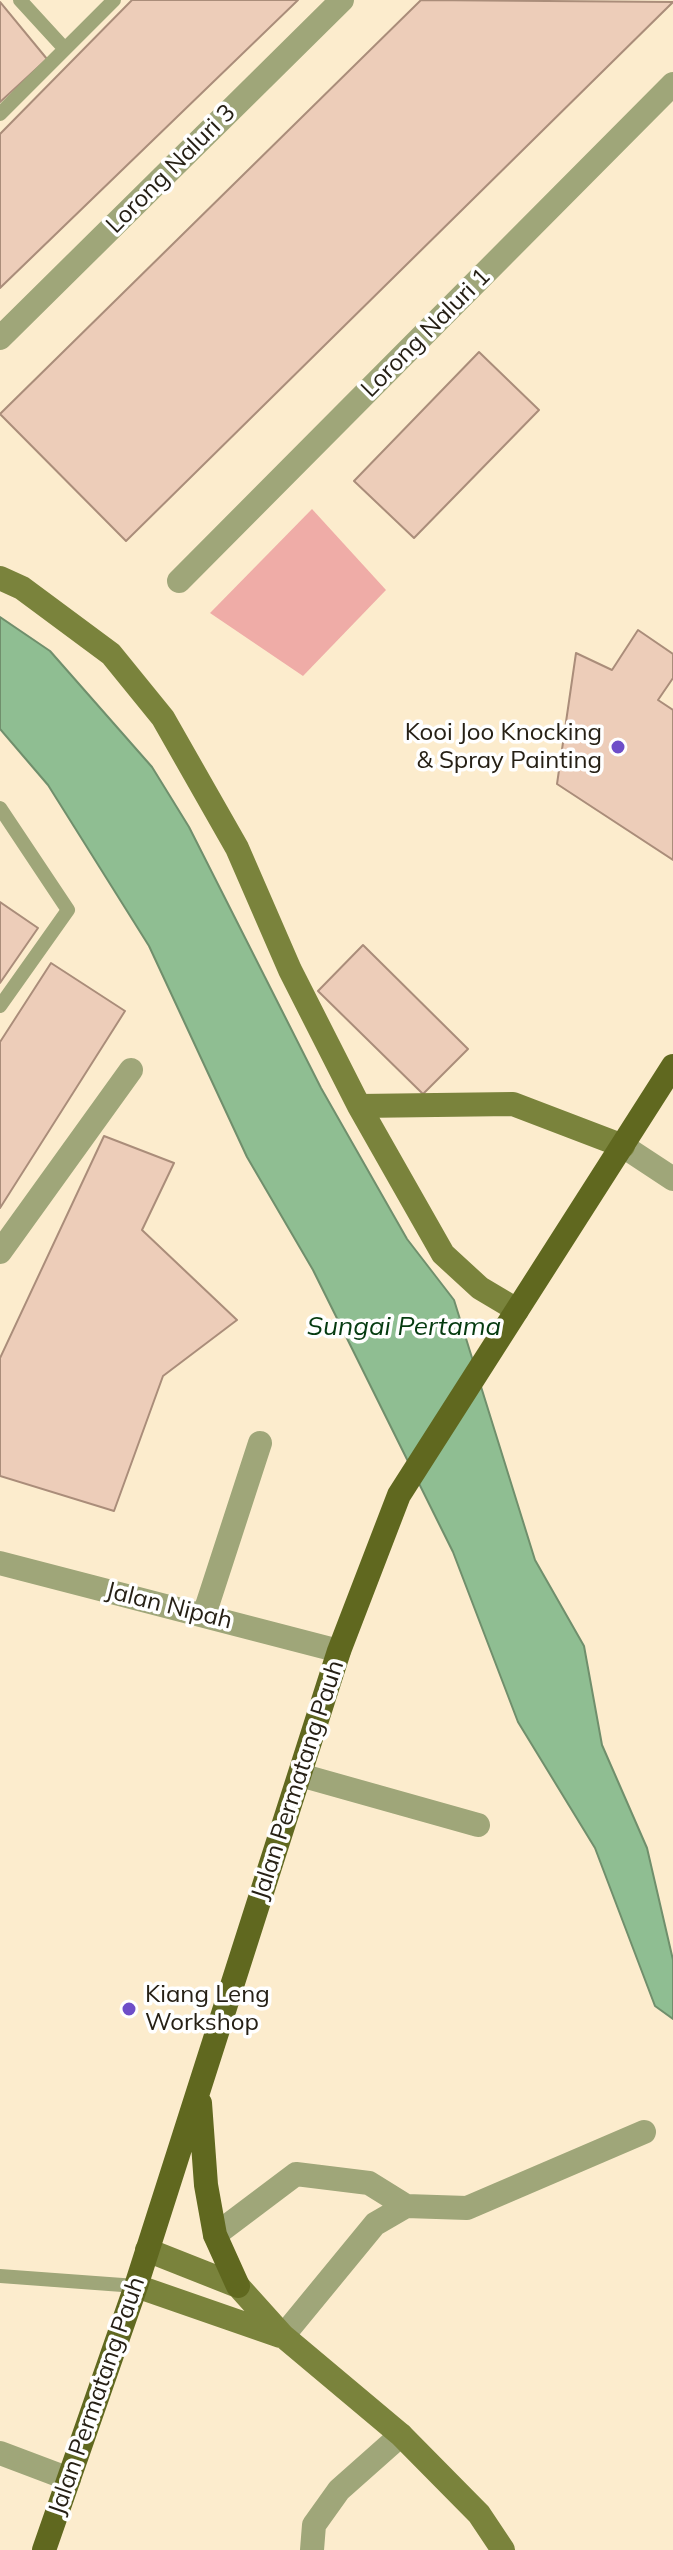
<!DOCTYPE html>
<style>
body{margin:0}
canvas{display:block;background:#fceccd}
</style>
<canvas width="673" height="2550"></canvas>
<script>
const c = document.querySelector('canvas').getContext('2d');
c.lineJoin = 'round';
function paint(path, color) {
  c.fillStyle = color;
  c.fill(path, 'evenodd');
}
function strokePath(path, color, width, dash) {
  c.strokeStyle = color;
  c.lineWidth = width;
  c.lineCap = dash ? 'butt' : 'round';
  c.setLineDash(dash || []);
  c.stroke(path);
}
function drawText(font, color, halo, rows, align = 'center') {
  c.font = font + ' Mulish,sans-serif';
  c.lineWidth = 7;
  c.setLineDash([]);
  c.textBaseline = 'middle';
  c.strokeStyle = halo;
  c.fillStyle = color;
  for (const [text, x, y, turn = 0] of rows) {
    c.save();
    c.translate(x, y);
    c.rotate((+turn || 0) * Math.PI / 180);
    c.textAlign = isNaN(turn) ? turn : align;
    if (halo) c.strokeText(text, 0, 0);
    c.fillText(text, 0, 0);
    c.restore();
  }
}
paint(new Path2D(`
 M312 509 386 590 303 676 210 613Z`), '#efaca7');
const water = new Path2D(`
 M0 617 50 651 152 767 189 827 321 1088 407 1239 454 1300 535 1560 584 1646 602 1745 647 1848 673 1960V2019L655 2006 595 1848 518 1722 453 1552 313 1270 247 1157 149 946 48 785 0 729Z`);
paint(water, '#8fbe92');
strokePath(water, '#708f6c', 2);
const building = new Path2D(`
 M132 0H298L0 288V134Z
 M421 0 673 2 126 541 0 414Z
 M0 2 47 59 0 102Z
 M479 352 539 410 414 538 354 481Z
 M638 630 673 654V678L658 700 673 710V860L557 784 576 653 612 670Z
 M0 902 38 928 0 983Z
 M363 945 468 1049 423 1094 318 991Z
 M51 963 125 1011 0 1208V1042Z
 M104 1136 174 1163 142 1230 237 1320 163 1376 114 1511 0 1476V1358Z`);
paint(building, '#edcdb9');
strokePath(building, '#aa8d7a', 2);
strokePath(new Path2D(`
 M20 0 64 48
 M0 114 114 0
 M0 808 68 910 0 1006
 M0 2276 136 2286`), '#9fa679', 14);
strokePath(new Path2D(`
 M0 338 342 0
 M179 581 673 84
 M623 1146 673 1179
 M0 1252 131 1070
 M0 1563 339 1651
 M204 1615 260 1443
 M300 1775 478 1825
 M215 2235 296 2174 369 2183 406 2206
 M283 2336 375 2224 406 2206 467 2208 644 2132
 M0 2453 69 2479
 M312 2550 314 2525 339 2490 401 2435`), '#9fa679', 24);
strokePath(new Path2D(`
 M0 578 22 588 111 654 163 718 237 848 290 970 359 1106 443 1254 480 1288 517 1310
 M359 1106 513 1104 623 1146
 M147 2250 238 2286 283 2336 401 2435 479 2514 503 2550
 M136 2286 280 2336`), '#7a833c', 24);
strokePath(new Path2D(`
 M200 2103 206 2185 215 2235 238 2286
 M44 2550 136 2286 339 1651 399 1495 673 1066`), '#60681f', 24);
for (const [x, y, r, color] of [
 [618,747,8,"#6e4ec8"],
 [129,2009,8,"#6e4ec8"]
]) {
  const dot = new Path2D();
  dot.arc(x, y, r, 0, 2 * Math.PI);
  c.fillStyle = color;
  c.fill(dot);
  strokePath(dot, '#fff', 3);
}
drawText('24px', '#262015', '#fff', [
 ["Lorong Naluri 3",171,169,-45],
 ["Lorong Naluri 1",426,333,-45],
 ["Jalan Nipah",169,1606,14],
 ["Jalan Permatang Pauh",298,1780,-72],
 ["Jalan Permatang Pauh",97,2396,-71]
]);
drawText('24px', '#262015', '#fff', [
 ["Kooi Joo Knocking",602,733],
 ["& Spray Painting",602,761],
 ["Kiang Leng",145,1995,"left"],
 ["Workshop",145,2023,"left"]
], 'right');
drawText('italic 26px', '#053b10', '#fff', [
 ["Sungai Pertama",404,1327]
]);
</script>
